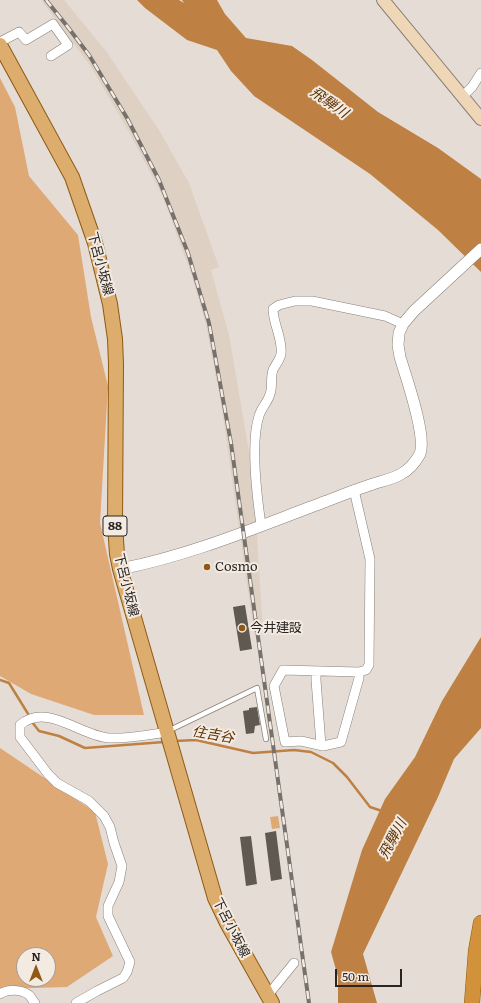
<!DOCTYPE html>
<meta charset="utf-8">
<style>
body{margin:0}
#map{position:relative;width:481px;height:1003px;overflow:hidden;background:#e5ddd5;font-family:Literata,serif}
canvas{display:block}
.north{position:absolute;left:16px;top:947px;width:40px;height:40px;box-sizing:border-box;background:#f3eae2;border:1px solid #a29b95;border-radius:50%;rotate:0deg;font-size:11px;font-weight:700;line-height:16px;text-align:center;color:#282522}
.north::after{content:'';display:block;margin:auto;width:14px;height:18px;background:#915813;clip-path:polygon(50% 0,100% 100%,50% 72%,0 100%)}
.scale{position:absolute;left:335px;top:969px;width:67px;height:18px;box-sizing:border-box;border:2px solid #282522;border-top:0;padding-left:5px;font-size:12px;line-height:14px;white-space:nowrap;color:#282522;-webkit-text-stroke:3px #f3eae2;paint-order:stroke}
</style>
<div id="map">
<canvas width="481" height="1003"></canvas>
<div class="north">N</div>
<div class="scale">50 m</div>
</div>
<script>
const c = document.querySelector('canvas').getContext('2d');
c.lineJoin = 'round';
function paint(path, color) {
  c.fillStyle = color;
  c.fill(path, 'evenodd');
}
function strokePath(path, color, width, dash) {
  c.strokeStyle = color;
  c.lineWidth = width;
  c.lineCap = dash ? 'butt' : 'round';
  c.setLineDash(dash || []);
  c.stroke(path);
}
function drawText(font, color, halo, rows, align = 'center') {
  c.font = font + ' Literata,"Noto Sans JP",serif';
  c.lineWidth = 4;
  c.setLineDash([]);
  c.textBaseline = 'middle';
  c.strokeStyle = halo;
  c.fillStyle = color;
  for (const [text, x, y, turn = 0] of rows) {
    c.save();
    c.translate(x, y);
    c.rotate((+turn || 0) * Math.PI / 180);
    c.textAlign = isNaN(turn) ? turn : align;
    if (halo) c.strokeText(text, 0, 0);
    c.fillText(text, 0, 0);
    c.restore();
  }
}
paint(new Path2D(`
 M41 0H64L106 51 159 130 189 183 219 267 211 270 229 335 250 457 256 521 263 632 254 633 222 409 206 325 191 273 162 195 129 132 91 67Z`), '#ded0c3');
paint(new Path2D(`
 M0 78 15 107 29 176 78 235 91 317 108 386 100 523 144 715H94L31 694 0 676Z
 M0 748 95 812 108 864 96 917 113 956 67 987 0 989ZM24 955H48V979H24Z
 M278 816 280 828 272 829 270 817Z`), '#dfa976');
paint(new Path2D(`
 M137 0H179L184 3 182 0H217L225 14 246 38 292 46 312 60 378 112 438 148 481 179V272L438 230 370 174 254 96 231 71 217 50 187 40 145 8Z
 M481 637V728L454 759 438 797 363 954 377 1003H338V977L331 952 362 850 385 799 415 757 442 701Z`), '#be8143');
strokePath(new Path2D(`
 M0 680 9 683 30 717
 M32 722 39 731 59 736 85 748 164 742
 M175 741 196 740 253 753 294 750 311 752 333 763 347 777 370 807 382 811`), '#be8143', 2.5);
paint(new Path2D(`
 M245 605 252 649 240 651 233 607Z
 M257 707 260 725 255 726 254 733 246 734 243 711 249 710V708Z
 M276 831 282 879 271 881 265 833Z
 M251 836 257 884 246 886 240 837Z`), '#605952');
const service = new Path2D(`
 M168 731 257 688 266 739`);
const minor = new Path2D(`
 M0 42 19 32 26 40 53 24 68 45 51 56
 M462 97 472 87 481 73
 M354 490 370 559 369 665 366 670 359 672 283 670 274 686 285 742 301 741 323 746 341 742 359 678V672
 M261 525C257 497 250 443 259 416 261 408 268 402 270 394 273 387 270 378 273 370 275 365 280 360 281 354 283 339 273 324 273 309L279 305 295 301H312L385 316 403 324
 M316 671V680L321 745
 M0 994C8 989 21 989 29 995 31 997 33 1001 35 1003
 M268 995 294 963
 M76 1003 97 991 123 978 127 972 130 962 108 916V906L119 882 122 866 114 843 110 827 104 816 89 801 57 783 48 774 20 737V725C47 702 80 736 109 738 128 739 148 735 167 732`);
const tertiary = new Path2D(`
 M120 569C192 555 259 526 327 501 342 495 358 489 373 484 382 481 393 479 401 474 409 470 416 461 420 454 427 436 406 377 400 357L398 345 399 333 403 324 414 311 481 249`);
const secondary = new Path2D(`
 M383 0 481 119`);
const primary = new Path2D(`
 M0 45 72 177 95 243 110 304 115 339 116 364 115 525 117 554 120 569 215 898 227 923 272 1003`);
const trunk = new Path2D(`
 M472 1003 476 951 481 923`);
strokePath(service, '#888079', 6);
strokePath(minor, '#888079', 10);
strokePath(tertiary, '#888079', 12);
strokePath(secondary, '#888079', 14);
strokePath(primary, '#8f5a14', 16);
strokePath(trunk, '#8f5a14', 16);
strokePath(service, '#fff', 4.5);
strokePath(minor, '#fff', 9);
strokePath(tertiary, '#fff', 11);
strokePath(secondary, '#eed6b6', 12);
strokePath(primary, '#ddad6d', 14);
strokePath(trunk, '#d2923c', 15);
const rail = new Path2D(`
 M46 0 67 26 89 55 127 118 159 180 188 253 209 323 231 443 309 1003`);
strokePath(rail, '#76716c', 4);
strokePath(rail, '#f3eae2', 2.5, [8]);
for (const [x, y, r, color] of [
 [207,567,4,"#915813"],
 [242,628,4,"#915813"]
]) {
  const dot = new Path2D();
  dot.arc(x, y, r, 0, 2 * Math.PI);
  c.fillStyle = color;
  c.fill(dot);
  strokePath(dot, '#f3eae2', 1.5);
}
for (const [x, y, w] of [
 [115,526,24]
]) {
  const box = new Path2D();
  box.roundRect(x - w / 2, y - 10, w, 20, 3);
  c.fillStyle = '#f3eae2';
  c.fill(box);
  strokePath(box, '#282522', 1);
}
drawText('bold 12px', '#282522', null, [
 ["88",115,526]
]);
drawText('13px', '#282522', '#f3eae2', [
 ["下呂小坂線",100,264,75],
 ["下呂小坂線",126,585,76],
 ["下呂小坂線",231,928,63]
]);
drawText('13px', '#282522', '#f3eae2', [
 ["Cosmo",215,567],
 ["今井建設",250,628]
], 'left');
drawText('italic 14px', '#5a3100', '#f3eae2', [
 ["飛騨川",329,103,35],
 ["住吉谷",213,735,10],
 ["飛騨川",393,839,-62]
]);
</script>
